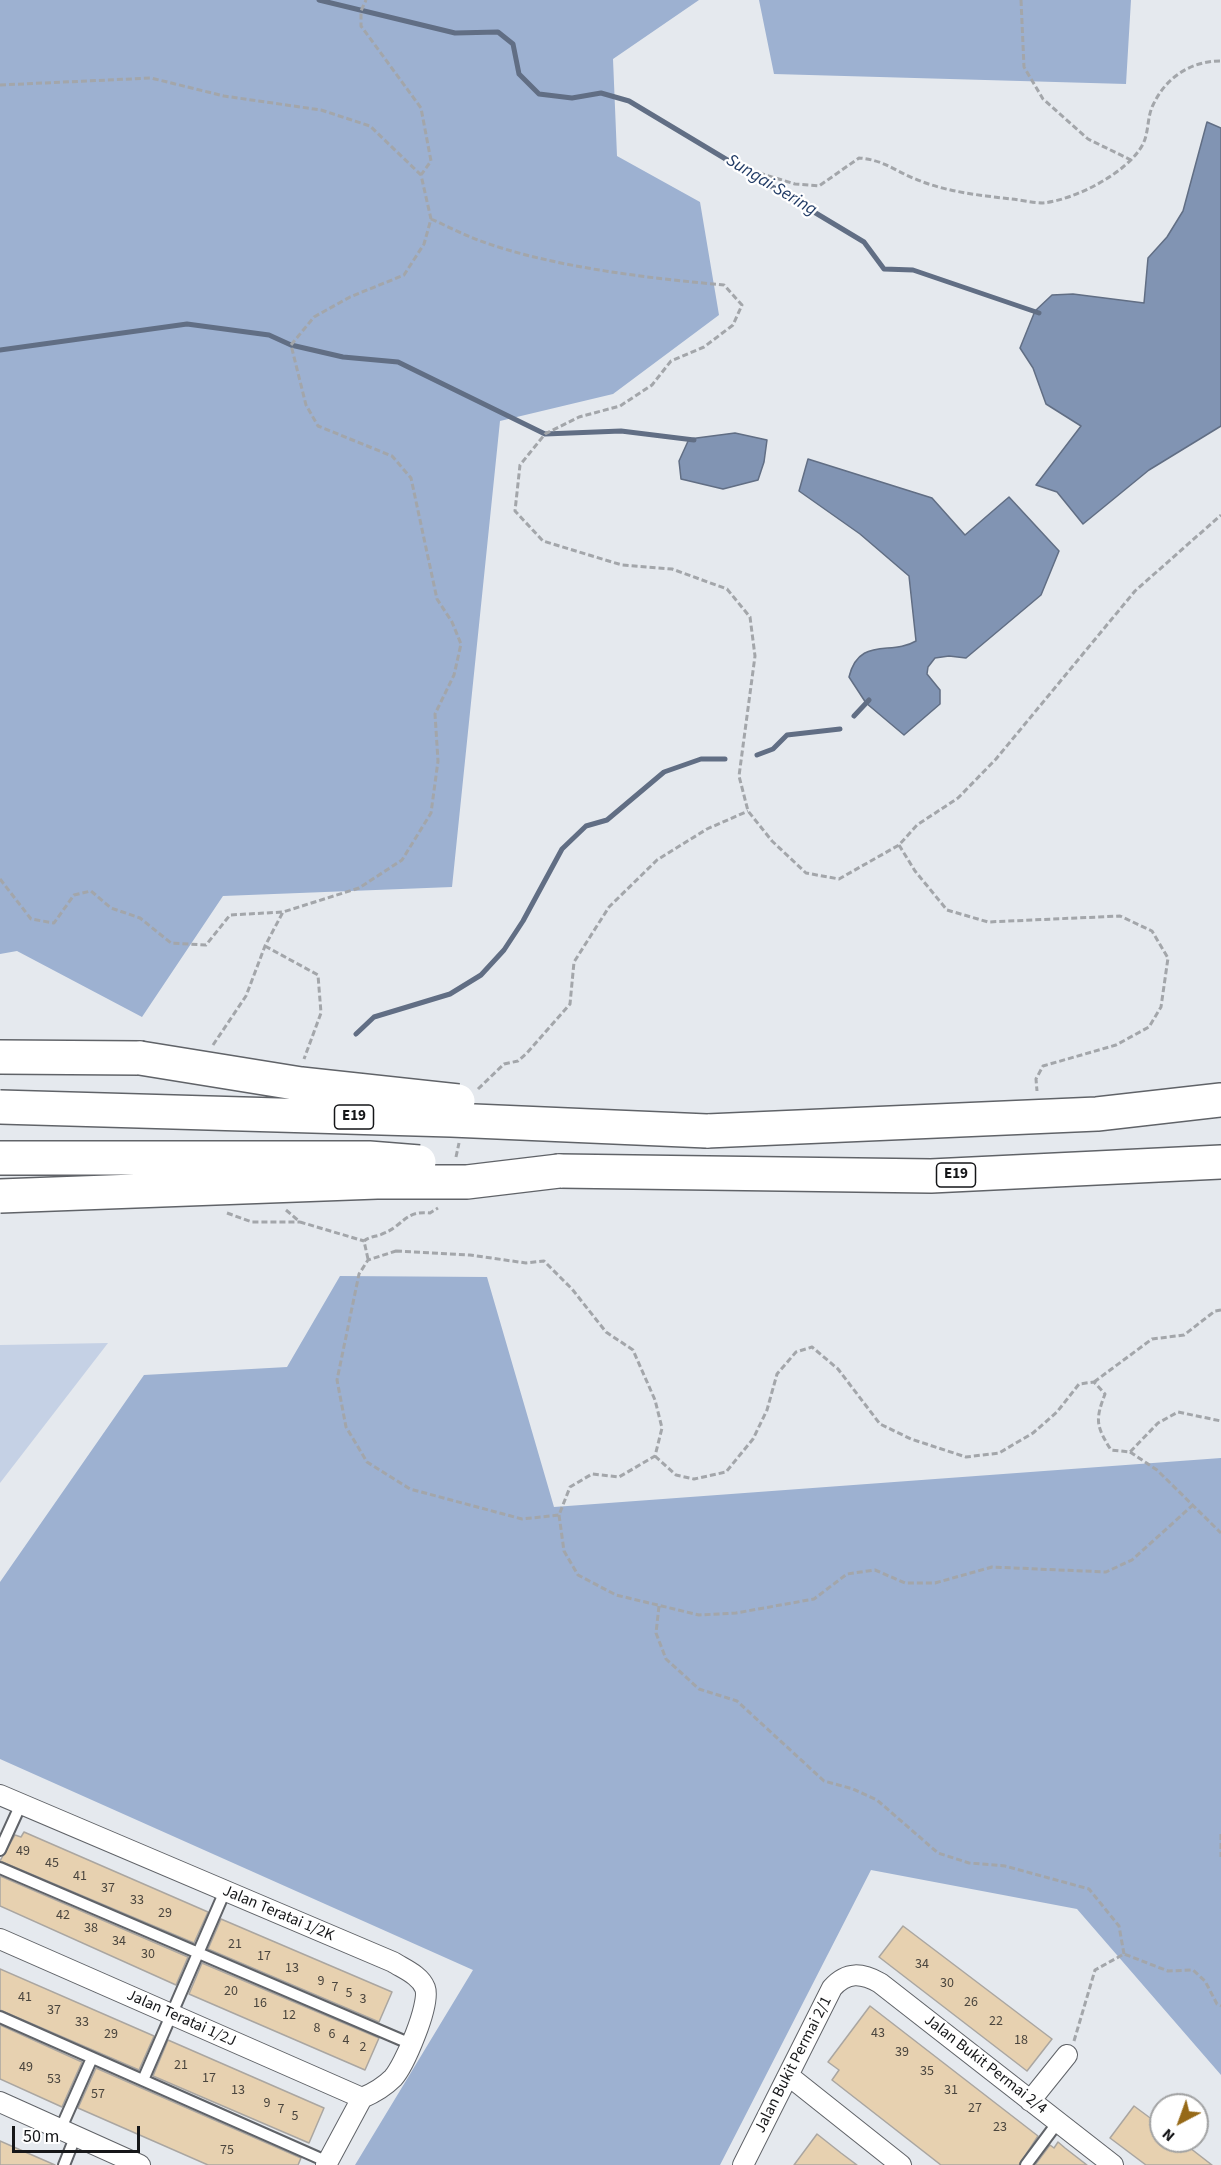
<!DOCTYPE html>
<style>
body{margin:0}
#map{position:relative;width:1221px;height:2165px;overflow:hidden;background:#e5e9ee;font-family:"Source Sans 3",sans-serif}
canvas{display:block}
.north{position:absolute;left:1149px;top:2093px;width:60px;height:60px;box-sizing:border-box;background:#fff;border:2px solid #a1a2a3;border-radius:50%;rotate:221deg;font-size:16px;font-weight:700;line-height:24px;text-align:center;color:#151618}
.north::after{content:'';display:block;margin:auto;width:21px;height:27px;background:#966917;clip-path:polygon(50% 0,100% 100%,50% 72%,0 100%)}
.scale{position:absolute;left:12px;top:2126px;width:128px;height:27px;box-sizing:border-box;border:3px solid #151618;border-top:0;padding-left:8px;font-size:18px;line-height:21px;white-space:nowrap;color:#151618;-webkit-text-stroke:4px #fff;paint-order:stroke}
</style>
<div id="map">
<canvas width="1221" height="2165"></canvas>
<div class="north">N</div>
<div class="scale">50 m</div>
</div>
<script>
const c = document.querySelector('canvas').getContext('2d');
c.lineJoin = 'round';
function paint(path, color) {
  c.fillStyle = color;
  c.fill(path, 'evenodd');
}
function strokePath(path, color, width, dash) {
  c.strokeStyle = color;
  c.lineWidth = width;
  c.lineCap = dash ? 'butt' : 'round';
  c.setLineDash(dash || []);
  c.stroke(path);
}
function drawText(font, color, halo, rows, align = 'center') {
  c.font = font + ' "Source Sans 3",sans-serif';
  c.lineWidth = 4.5;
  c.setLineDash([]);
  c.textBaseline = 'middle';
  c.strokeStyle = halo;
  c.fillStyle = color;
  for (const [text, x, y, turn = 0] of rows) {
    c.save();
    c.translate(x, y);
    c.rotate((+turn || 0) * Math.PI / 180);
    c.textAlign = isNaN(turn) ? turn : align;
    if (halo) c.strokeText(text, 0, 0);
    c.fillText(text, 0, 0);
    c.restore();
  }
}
paint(new Path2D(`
 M108 1343 0 1483V1345Z`), '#c5d1e5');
paint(new Path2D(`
 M0 0H699L613 59 617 156 700 202 719 315 613 394 500 421 452 887 223 896 142 1017 17 951 0 954Z
 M759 0H1131L1126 84 774 74Z
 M340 1276 487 1277 554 1507 1221 1458V2075L1077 1909 871 1870 720 2165H355L473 1970 0 1759V1582L144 1375 287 1367Z`), '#9db1d1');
const water = new Path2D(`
 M1207 122 1221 128V426L1149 470 1083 524 1057 492 1036 485 1081 426 1046 404 1033 368 1020 348 1035 311 1052 295 1073 294 1144 303 1148 258 1167 237 1183 211Z
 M735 433 767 440 764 462 758 480 723 489 681 479 679 461 689 439Z
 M808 459 932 498 965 535 1009 497 1059 551 1041 595 966 658 949 656 935 658 928 667 927 674 940 690V704L904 735 866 703 849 677C859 636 891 656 916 641L909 576 860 534 799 491Z`);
paint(water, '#8194b3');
strokePath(water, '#616e84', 1.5);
strokePath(new Path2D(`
 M319 0 455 33 498 32 513 44 519 74 539 94 572 98 601 93 629 101 864 242 884 269 913 270 1039 313
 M0 350 187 324 269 335 291 345 343 357 398 362 545 434 621 431 694 440
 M854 716 869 700
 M757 755 773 749 787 735 840 729
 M356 1034 374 1017 450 994 481 975 504 950 523 921 562 849 586 826 607 820 664 772 701 759H725`), '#616e84', 5);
const building = new Path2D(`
 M24 1832 208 1912 194 1943 0 1861 15 1835 21 1837Z
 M0 1876 188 1957 176 1985 0 1906Z
 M221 1919 392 1992 379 2022 208 1949Z
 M903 1926 1052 2039 1027 2071 879 1957Z
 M202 1963 379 2038 365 2070 189 1994Z
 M0 1969 154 2036 139 2070 0 2010Z
 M870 2006 1038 2136 1019 2165H941L832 2080 839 2070 828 2062Z
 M0 2025 82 2062 62 2107 0 2079Z
 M168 2040 324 2108 309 2143 153 2076Z
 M96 2068 301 2158 298 2165H208L78 2108Z
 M1134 2106 1161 2126V2141H1181L1212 2165H1146L1110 2138Z
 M817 2134 841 2153 857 2165H794Z
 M0 2141 16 2148 55 2165H0Z
 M1058 2142 1065 2148 1087 2165H1035L1050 2145 1054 2148Z`);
paint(building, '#e7d1b0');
strokePath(building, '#aaa6a1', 1.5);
const lane = new Path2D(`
 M0 1850 21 1804
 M0 1868 411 2044
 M0 2017 328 2162
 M143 2080 225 1891
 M61 2128 92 2058
 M64 2165 76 2135
 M1026 2165 1058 2122`);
const street = new Path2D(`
 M0 1795 393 1962C404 1969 420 1975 425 1988 431 2004 404 2066 393 2078 383 2088 374 2093 362 2098
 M0 1939 362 2098
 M789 2076 901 2165
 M1030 2101 1067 2055
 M0 2102 140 2165
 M326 2165 362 2098
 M743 2165 832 1988C847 1971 862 1973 880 1983L1113 2165`);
const highway = new Path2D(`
 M0 1057 140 1058
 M707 1131 1097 1114 1221 1100
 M559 1171 931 1176 1221 1162`);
strokePath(lane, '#606368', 14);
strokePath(street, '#606368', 22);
strokePath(highway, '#606368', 36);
strokePath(new Path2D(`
 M1021 0 1024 67 1043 99 1088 139 1131 160
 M0 85 151 78 224 96 321 110 370 126 421 175
 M759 173 795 184 819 186 859 158C883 160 892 169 913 178 945 192 978 195 1011 199 1021 200 1033 203 1043 203 1074 200 1128 173 1143 144 1149 132 1147 117 1153 105 1166 77 1191 61 1221 61
 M431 219C447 226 462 234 478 240 550 267 647 278 724 285L742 305 733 325 704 347 671 361 652 385 620 406 579 417 545 434 520 465 515 511 543 541 622 565 672 569 727 589 750 617 755 656 739 776 748 811 772 841 806 873 839 879 899 845 917 825 958 798 996 759 1135 591 1221 515
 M899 845 915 871 947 910 988 922 1120 916 1152 931 1168 958 1161 1007 1149 1027 1116 1045 1043 1066 1036 1079 1037 1091
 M0 879 31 919 54 923 74 895 91 891 111 908 140 918 171 943 206 945 230 915 283 912
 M265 946 318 975 321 1013 304 1059
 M213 1045 246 996 265 946 283 912 359 888 402 860 431 813 438 761 435 714 454 675 461 644 452 622 437 599 411 478 392 456 318 426 306 405 291 345 314 317 350 297 404 275 424 244 431 219 421 175 431 161 421 108 361 26V11L366 0
 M478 1089 504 1064 518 1061 527 1053 570 1004 574 962 609 907 657 860 707 829 748 811
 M456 1157 459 1143
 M286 1210 300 1222 364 1241
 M227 1213 252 1222H300
 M396 1251 470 1255 526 1263 544 1261 572 1289 606 1332 633 1350 655 1400 662 1428 655 1456 619 1477 592 1474 570 1487 559 1515 522 1519 410 1489 367 1462 346 1427 337 1380 359 1274 368 1260Z
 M368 1259 364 1241C370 1236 376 1237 382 1234 404 1226 404 1210 430 1213L438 1208
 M1094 1382 1152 1339 1184 1335 1215 1311 1221 1310
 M1130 1452 1157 1470 1221 1533
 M655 1456 676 1475 694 1479 726 1472 753 1439 767 1410 777 1374 796 1352 812 1347 838 1369 880 1424 911 1439 966 1457 999 1453 1033 1433 1057 1412 1079 1384 1094 1382 1105 1394C1095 1420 1096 1426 1111 1450L1130 1452 1158 1423 1178 1412 1221 1421
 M559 1515 564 1551 578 1575 616 1595 699 1615 736 1613 814 1599 847 1574 875 1570 905 1583H935L992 1567 1106 1572 1132 1560 1194 1504
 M659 1606 656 1633 666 1659 699 1689 737 1701 824 1781 853 1789 877 1800 938 1853 969 1863 1005 1866 1089 1889 1119 1926 1124 1954
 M1221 1834V1857
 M1074 2041 1095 1970 1124 1954 1168 1971 1193 1970 1205 1981 1217 2004 1221 2006`), '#a3a6aa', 3, [6, 3]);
strokePath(lane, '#fff', 10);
strokePath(street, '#fff', 20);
strokePath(highway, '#fff', 33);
const highwayBridge = new Path2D(`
 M140 1058 301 1084 458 1101
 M0 1107 451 1120 707 1131
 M0 1158H369L419 1162
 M0 1196 377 1182H467L559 1171`);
strokePath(highwayBridge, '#606368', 36, []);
strokePath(highwayBridge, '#fff', 33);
drawText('14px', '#4a453e', null, [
 ["49",23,1852],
 ["45",52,1864],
 ["41",80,1877],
 ["37",108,1889],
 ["33",137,1901],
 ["29",165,1914],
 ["42",63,1916],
 ["38",91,1929],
 ["34",119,1942],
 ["21",235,1945],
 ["30",148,1955],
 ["17",264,1957],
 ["34",922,1965],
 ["13",292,1969],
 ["9",321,1982],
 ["30",947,1984],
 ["7",335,1988],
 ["20",231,1992],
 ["5",349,1994],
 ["41",25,1998],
 ["3",363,2000],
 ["26",971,2003],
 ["16",260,2004],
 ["37",54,2011],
 ["12",289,2016],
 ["22",996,2022],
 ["33",82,2023],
 ["8",317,2029],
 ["43",878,2034],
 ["29",111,2035],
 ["6",332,2035],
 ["4",346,2041],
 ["18",1021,2041],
 ["2",363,2048],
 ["39",902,2053],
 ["21",181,2066],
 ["49",26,2068],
 ["35",927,2072],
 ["17",209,2079],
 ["53",54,2080],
 ["13",238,2091],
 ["31",951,2091],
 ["57",98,2095],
 ["9",267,2104],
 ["27",975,2109],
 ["7",281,2110],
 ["5",295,2117],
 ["23",1000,2128],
 ["75",227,2151]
]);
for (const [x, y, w] of [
 [354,1117,39],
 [956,1175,39]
]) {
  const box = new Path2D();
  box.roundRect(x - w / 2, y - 12, w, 24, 4.5);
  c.fillStyle = '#fff';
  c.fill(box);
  strokePath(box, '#151618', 1.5);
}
drawText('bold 15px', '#151618', null, [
 ["E19",354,1117],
 ["E19",956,1175]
]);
drawText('16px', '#151618', '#fff', [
 ["Jalan Teratai 1/2K",278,1914,23],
 ["Jalan Teratai 1/2J",181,2019,24],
 ["Jalan Bukit Permai 2/1",794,2065,-63],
 ["Jalan Bukit Permai 2/4",985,2065,38]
]);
drawText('italic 18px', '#213b65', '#fff', [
 ["Sungai Sering",771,186,31]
]);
</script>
